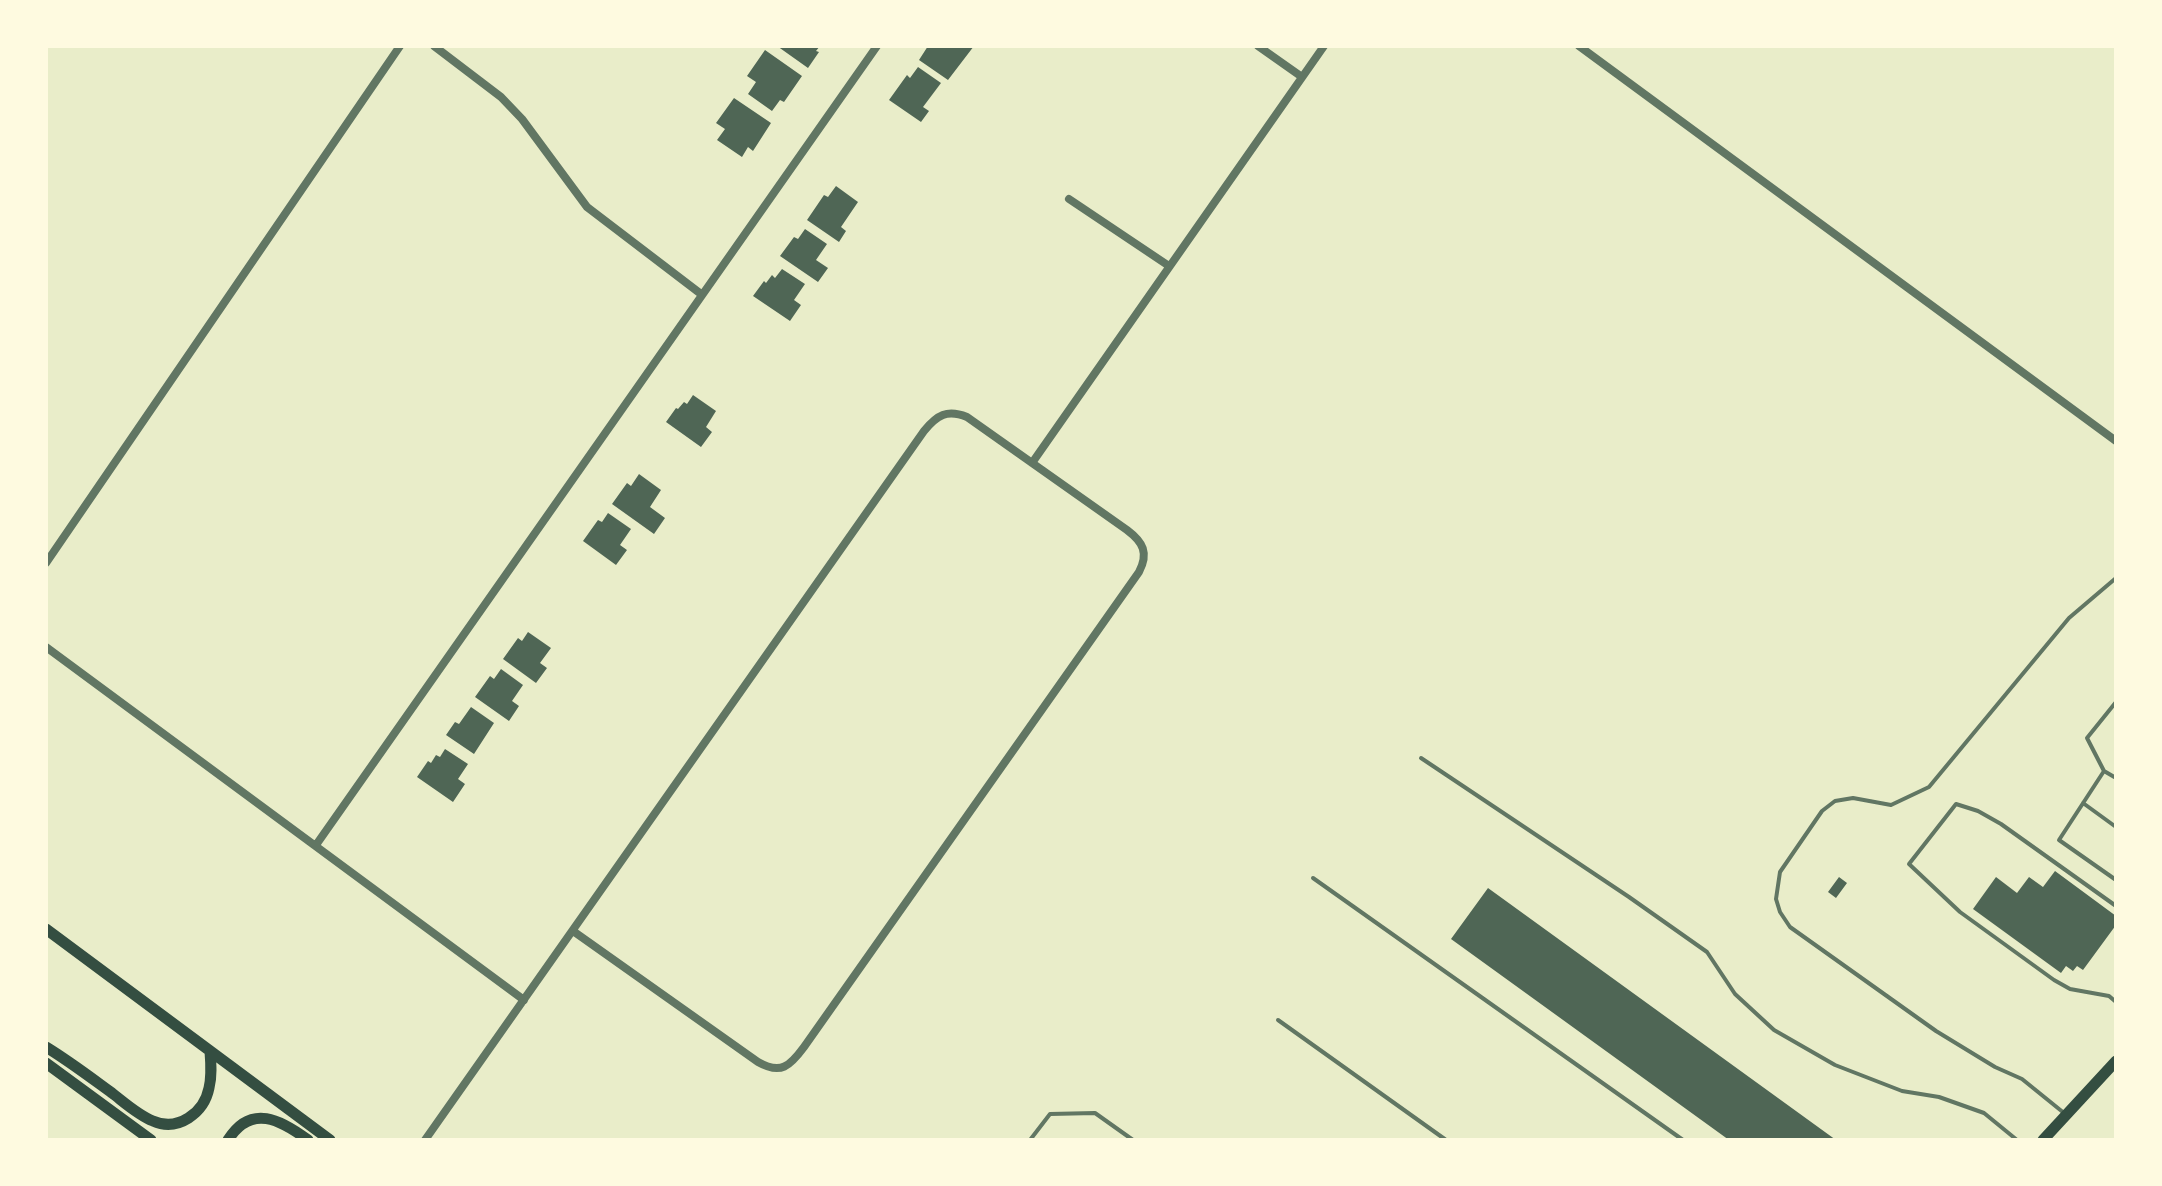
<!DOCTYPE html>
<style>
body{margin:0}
#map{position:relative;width:2162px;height:1186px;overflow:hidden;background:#e9edc9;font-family:"IBM Plex Sans",sans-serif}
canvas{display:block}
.frame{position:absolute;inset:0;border:48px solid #fefae0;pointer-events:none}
</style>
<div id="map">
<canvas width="2162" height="1186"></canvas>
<div class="frame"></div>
</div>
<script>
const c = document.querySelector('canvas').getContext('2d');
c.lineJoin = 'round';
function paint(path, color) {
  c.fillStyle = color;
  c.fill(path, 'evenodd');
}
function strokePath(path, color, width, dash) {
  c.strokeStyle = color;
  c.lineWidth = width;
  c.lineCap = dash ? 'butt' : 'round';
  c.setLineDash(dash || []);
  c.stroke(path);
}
paint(new Path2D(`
 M777 46H820L816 51 819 52 808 68Z
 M928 46 930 47 974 46 948 80 919 60Z
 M765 50 802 76 784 102 780 100 772 111 748 94 756 82 747 76Z
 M918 67 941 83 923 107 929 111 921 122 889 100 907 75 910 78Z
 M734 98 771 123 753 151 748 147 742 157 717 140 725 129 716 123Z
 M836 186 858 202 841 227 846 231 839 242 807 220 824 195 828 197Z
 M805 229 827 244 816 260 828 268 818 282 780 256 794 237 798 239Z
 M782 269 805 284 794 300 801 305 790 321 753 296 764 281 766 283 772 275 775 278Z
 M693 395 716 411 706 427 712 432 701 447 666 422 676 408 678 409 684 402 687 404Z
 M639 474 661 490 650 507 665 518 654 534 612 504 627 483 631 486Z
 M608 513 631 529 620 545 627 550 616 565 583 541 598 520 602 522Z
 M528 632 551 648 540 663 547 668 536 683 503 659 518 638 522 641Z
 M501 669 523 685 512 701 519 706 509 721 475 697 490 676 494 679Z
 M471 707 494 723 474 754 446 735 455 722 459 724Z
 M445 749 468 764 458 779 465 784 453 802 417 777 428 761 431 763 436 755 440 757Z
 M2055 871 2116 916V925L2083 970 2077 966 2073 971 2066 966 2061 973 1973 909 1996 877 2017 893 2029 877 2043 887Z
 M1839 877 1847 883 1836 898 1828 892Z
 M1488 888 1836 1140H1729L1451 939Z`), '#4f6655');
strokePath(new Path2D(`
 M2116 702 2087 738 2104 771 2116 778
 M1421 758 1629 897 1707 952 1735 994 1774 1030 1835 1065 1902 1091 1939 1097 1984 1113 2017 1140
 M2104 771 2059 840 2116 880
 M2083 803 2116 827
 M1313 878 1683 1140
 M2116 906 2001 824 1978 811 1956 804 1909 864 1960 912 2054 980 2070 989 2109 996 2116 1002
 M1278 1020 1446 1140
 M2064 1113 2022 1079 1995 1067 1936 1031 1790 927 1780 912 1776 899 1780 872 1822 811 1835 801 1853 798 1891 805 1929 787 2069 618 2116 578
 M1030 1140 1050 1114 1095 1113 1133 1140`), '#617663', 4);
strokePath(new Path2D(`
 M434 46 501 97 522 119 587 207 701 294
 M1258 46 1302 77
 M1579 46 2116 441
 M1069 199 1169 266
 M1032 463 1324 46
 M46 563 400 46
 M46 647 524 1000
 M316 845 877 46
 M425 1140 924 431C937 415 947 409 967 417L1127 530C1143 542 1149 553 1139 572L804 1047C790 1066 781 1075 758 1062L573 931`), '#617663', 8);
strokePath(new Path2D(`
 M46 929 330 1140
 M46 1047C69 1061 90 1077 112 1093 125 1103 138 1115 153 1121 178 1132 204 1113 209 1088 212 1076 211 1064 210 1051
 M46 1063 151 1140
 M228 1140C251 1103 281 1120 308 1140
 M2043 1140 2116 1061`), '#344e41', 11);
</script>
